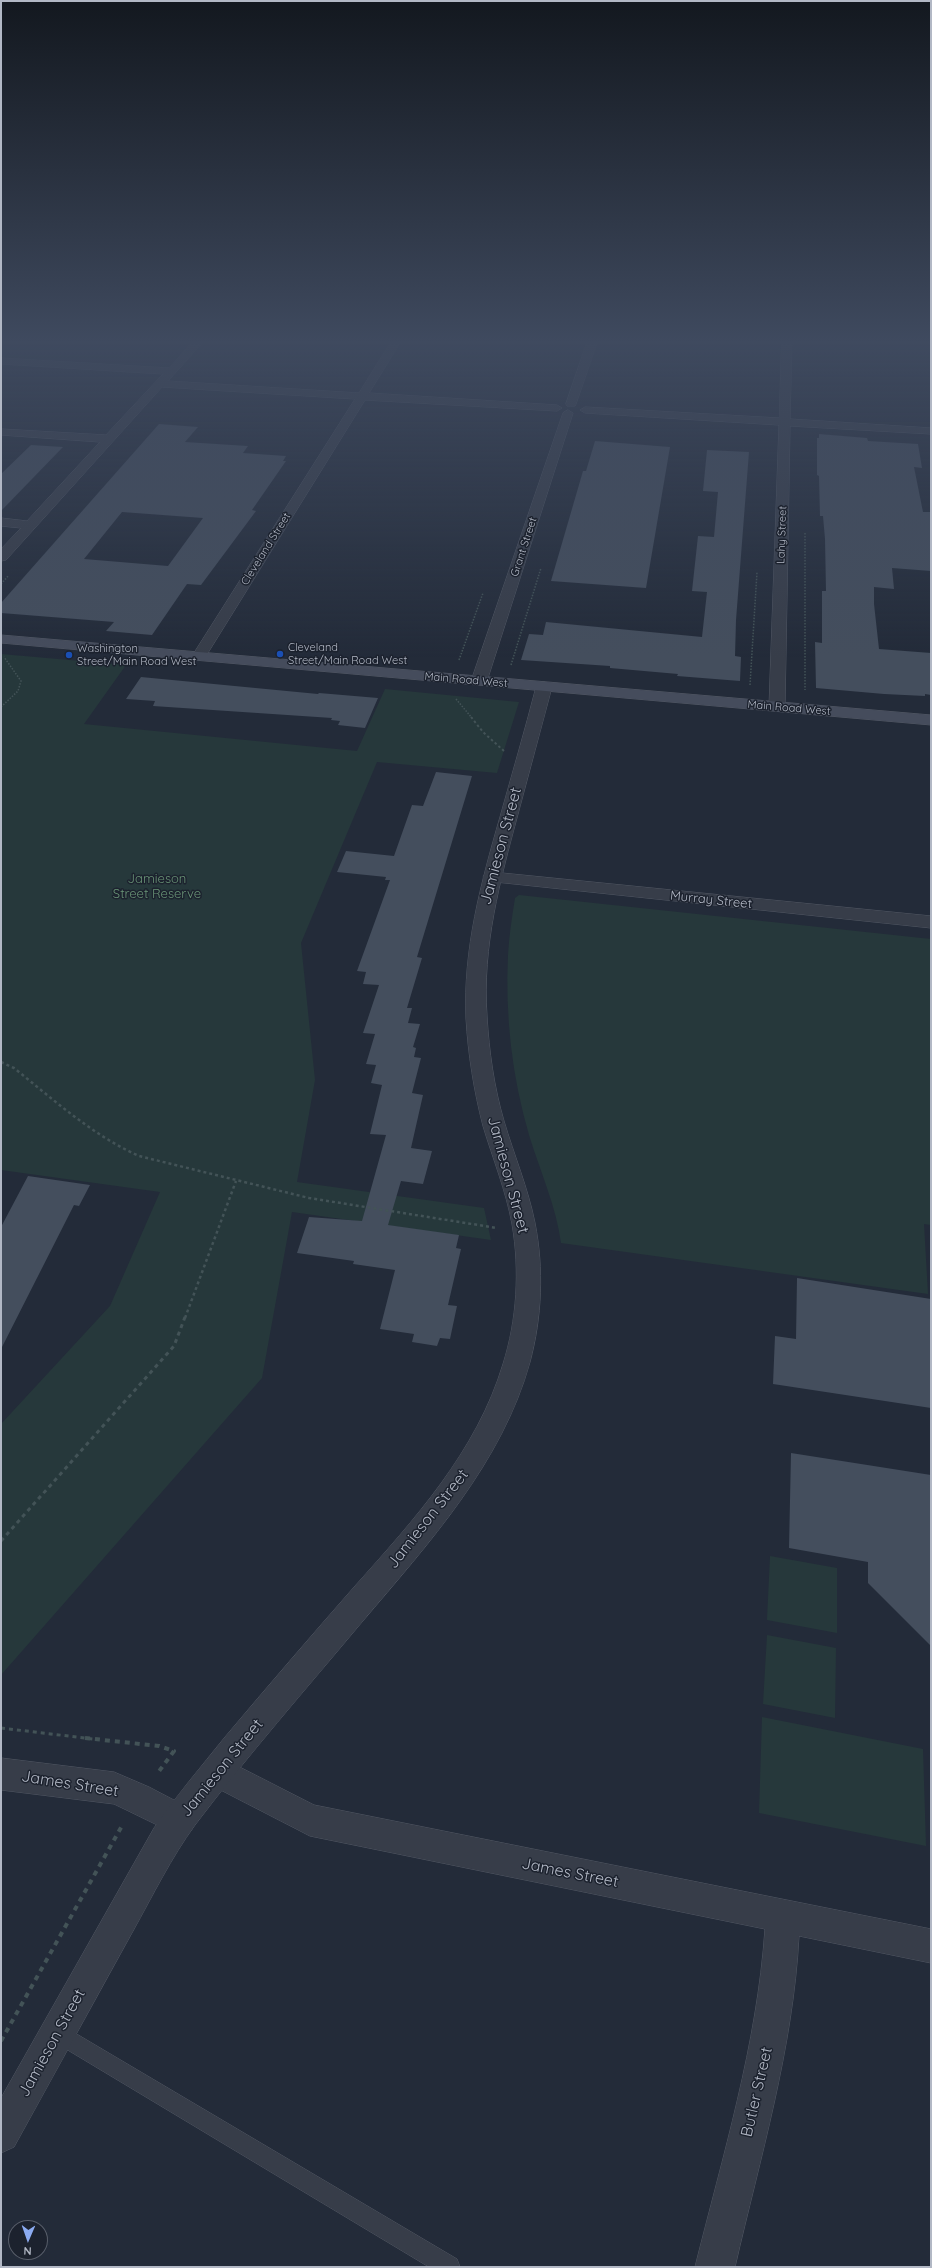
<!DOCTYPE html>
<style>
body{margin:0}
#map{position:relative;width:932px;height:2268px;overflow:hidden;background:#232b39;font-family:Quicksand,sans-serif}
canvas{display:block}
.frame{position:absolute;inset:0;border:2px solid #b2b8c5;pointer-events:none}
.north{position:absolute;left:8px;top:2220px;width:40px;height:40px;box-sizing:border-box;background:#1c222e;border:1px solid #585e6a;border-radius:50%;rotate:182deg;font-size:11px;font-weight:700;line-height:16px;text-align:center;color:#b2b8c5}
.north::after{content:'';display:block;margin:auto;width:14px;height:18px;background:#8babf1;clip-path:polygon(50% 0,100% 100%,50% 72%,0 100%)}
</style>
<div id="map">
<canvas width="932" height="2268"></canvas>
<div class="frame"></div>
<div class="north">N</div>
</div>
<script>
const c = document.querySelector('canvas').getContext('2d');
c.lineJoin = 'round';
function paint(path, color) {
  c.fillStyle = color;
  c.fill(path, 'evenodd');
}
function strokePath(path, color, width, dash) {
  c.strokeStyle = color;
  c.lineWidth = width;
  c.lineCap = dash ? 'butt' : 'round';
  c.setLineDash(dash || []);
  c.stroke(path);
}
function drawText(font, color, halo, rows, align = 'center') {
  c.font = font + ' Quicksand,sans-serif';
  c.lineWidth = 3;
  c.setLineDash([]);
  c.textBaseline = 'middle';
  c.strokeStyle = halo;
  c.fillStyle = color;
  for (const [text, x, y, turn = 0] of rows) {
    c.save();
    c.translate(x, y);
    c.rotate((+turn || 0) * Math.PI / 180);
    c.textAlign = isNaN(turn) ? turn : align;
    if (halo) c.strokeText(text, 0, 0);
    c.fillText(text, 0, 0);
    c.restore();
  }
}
paint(new Path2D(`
 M1 654 126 665 84 724 357 751 385 689 519 702 497 773 377 762 301 943 315 1080 297 1182 484 1208 491 1240 292 1212 262 1378 1 1675V1424L110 1306 160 1192 1 1170Z
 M519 895 931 939V1225L924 1224 928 1294 561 1243C556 1206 540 1171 529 1135 512 1077 505 1016 508 955 509 936 512 917 515 898Z
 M770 1556 837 1568V1633L767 1620Z
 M767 1635 836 1648 835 1718 763 1704Z
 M762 1717 923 1749 926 1846 759 1813Z`), '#26383b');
paint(new Path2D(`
 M159 424 198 427 185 442 248 446 243 453 286 456 283 461H286L252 510 256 511 201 585 187 584 152 635 106 631 114 622 1 613V603ZM122 512 203 518 168 566 84 559Z
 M819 434 867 438 868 441 918 444 922 468 914 467 923 512H931V571L892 568 894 589 874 587V604L879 649 931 653V695L925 694V696L884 694 816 688 815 642 822 643V591H826L825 539 823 516H820L819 476 817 475V438H819Z
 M595 441 670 447 646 588 551 581 583 471H586Z
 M31 445 63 447 1 511V474Z
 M707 450 749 452 736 620 735 656 741 657 740 681 677 676 678 674 610 668V666L521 660 529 634 543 635 546 622 702 637 707 592 692 591 698 536 714 537 718 492 703 491Z
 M141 677 318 694 319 693 378 698 365 728 338 725 340 721 331 720 332 718 153 706 155 701 126 699Z
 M436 772 472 776 417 957 422 958 407 1008H412L408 1023 420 1024 413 1047 416 1048 414 1057 421 1058 412 1093 423 1095 411 1148 432 1151 423 1184 401 1181 388 1225 459 1235 456 1248 461 1249 448 1305 457 1306 450 1339 440 1338 437 1346 412 1342 414 1334 380 1329 395 1270 353 1264 354 1261 297 1253 309 1217 362 1221 386 1135 370 1134 382 1085 371 1083 376 1065 366 1064 375 1034 363 1033 379 985 363 984 366 972 357 971 390 880H385L386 877 337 872 346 851 394 856 412 805 423 806Z
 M28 1176 90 1185 79 1206 74 1205 1 1349V1227Z
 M797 1278 931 1299V1408L773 1384 775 1336 796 1339Z
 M791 1453 931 1475V1646L868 1583V1562L789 1548Z`), '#444e5d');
const service = new Path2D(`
 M58 2023 457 2259 460 2267H429L51 2040 48 2033 51 2026Z`);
const minor = new Path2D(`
 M194 340H205L168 381 359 393 392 340H402L369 393 557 405 562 408 557 411 365 400 206 656 199 660 192 656 355 399 162 387 6 560 1 561V549L21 528 1 526V518L27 521 100 442 1 435V429L106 435 163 374 1 364V358L169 368Z
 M588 340H598L576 404 575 406H567L566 404Z
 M782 340H792L790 419 931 428V434L790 426 785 707 782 710H772L769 707 779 425 585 413 580 410 585 407 779 418Z
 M568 410 573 413 487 681 484 684H474L471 681 563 413Z
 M492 872 931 916V928L486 881 483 877 486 873Z
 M218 1756 314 1805 931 1929V1963L799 1936C793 2049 760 2158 735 2267H695C723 2155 757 2045 765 1929L310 1836 207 1783 202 1772 207 1761Z
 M1 1758 114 1772 149 1787 191 1809 196 1820 191 1831 180 1836 114 1804 1 1790Z`);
const tertiary = new Path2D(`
 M544 682 549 684 552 687C541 729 529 772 518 814 500 881 482 946 487 1016 489 1051 494 1087 504 1121 514 1155 528 1188 535 1223 544 1269 542 1317 530 1362 502 1463 429 1543 362 1622 306 1689 248 1755 195 1825 171 1858 153 1895 133 1931 93 2003 54 2075 14 2147L1 2153V2098L154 1828C176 1796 201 1767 225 1737 268 1686 311 1636 355 1586 414 1520 477 1451 503 1364 517 1320 520 1270 512 1224 506 1191 493 1159 483 1126 474 1091 468 1054 466 1018 463 949 481 883 500 817 512 774 525 730 536 687L539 684Z`);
const secondary = new Path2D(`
 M1 635 931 715V725L1 643Z`);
strokePath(service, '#525864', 1);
strokePath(minor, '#525864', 1);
strokePath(tertiary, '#525864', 1);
strokePath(secondary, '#525864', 1);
strokePath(new Path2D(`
 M805 533V690
 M1 584 9 575
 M459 660 483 593
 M511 665 541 568
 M750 685 757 572
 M456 699 472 718
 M1 707 18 691 21 681 4 657`), '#435357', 1.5, [1.5, 1.5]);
strokePath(new Path2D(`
 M471 717 483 732 504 751`), '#435357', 2, [2.5, 2.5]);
strokePath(new Path2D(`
 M1 1062 14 1068C54 1100 92 1135 139 1156L309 1198 497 1228
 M185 1318 236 1181`), '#435357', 2.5, [3, 3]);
strokePath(new Path2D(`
 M1 1541 174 1346 185 1317
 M1 1728 93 1739`), '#435357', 3, [4, 4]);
strokePath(new Path2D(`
 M85 1738 159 1746 174 1751 157 1774
 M1 2041 123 1824`), '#435357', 4, [5, 5]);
paint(service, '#373d49');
paint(minor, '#373d49');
paint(tertiary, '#373d49');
paint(secondary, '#454c5c');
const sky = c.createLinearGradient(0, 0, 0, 658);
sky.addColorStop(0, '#13181f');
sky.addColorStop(0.52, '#3f4a5f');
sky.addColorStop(1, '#3f4a5f00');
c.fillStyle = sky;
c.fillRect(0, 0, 932, 658);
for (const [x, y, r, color] of [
 [280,654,4,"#1a4fb4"],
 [69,655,4,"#1a4fb4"]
]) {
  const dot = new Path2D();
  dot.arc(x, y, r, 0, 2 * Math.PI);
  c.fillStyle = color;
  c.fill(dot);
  strokePath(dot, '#1c222e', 1.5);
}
drawText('11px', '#b2b8c5', '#1c222e', [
 ["Lahy Street",782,535,-88],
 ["Grant Street",524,547,-72],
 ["Cleveland Street",266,549,-58],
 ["Main Road West",466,680,5],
 ["Main Road West",789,708,5]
]);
drawText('11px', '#b2b8c5', '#1c222e', [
 ["Cleveland",288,648],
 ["Street/Main Road West",288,661],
 ["Washington",77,649],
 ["Street/Main Road West",77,662]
], 'left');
drawText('13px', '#6a9577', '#1c222e', [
 ["Jamieson",157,879],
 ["Street Reserve",157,894]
]);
drawText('13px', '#b2b8c5', '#1c222e', [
 ["Murray Street",711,900,6]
]);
drawText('16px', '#b2b8c5', '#1c222e', [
 ["Jamieson Street",501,846,-75],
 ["Jamieson Street",508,1175,75],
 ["Jamieson Street",428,1519,-52],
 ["Jamieson Street",222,1768,-51],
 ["James Street",70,1784,9],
 ["James Street",570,1873,11],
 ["Jamieson Street",52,2043,-61],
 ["Butler Street",757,2092,-77]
]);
</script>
